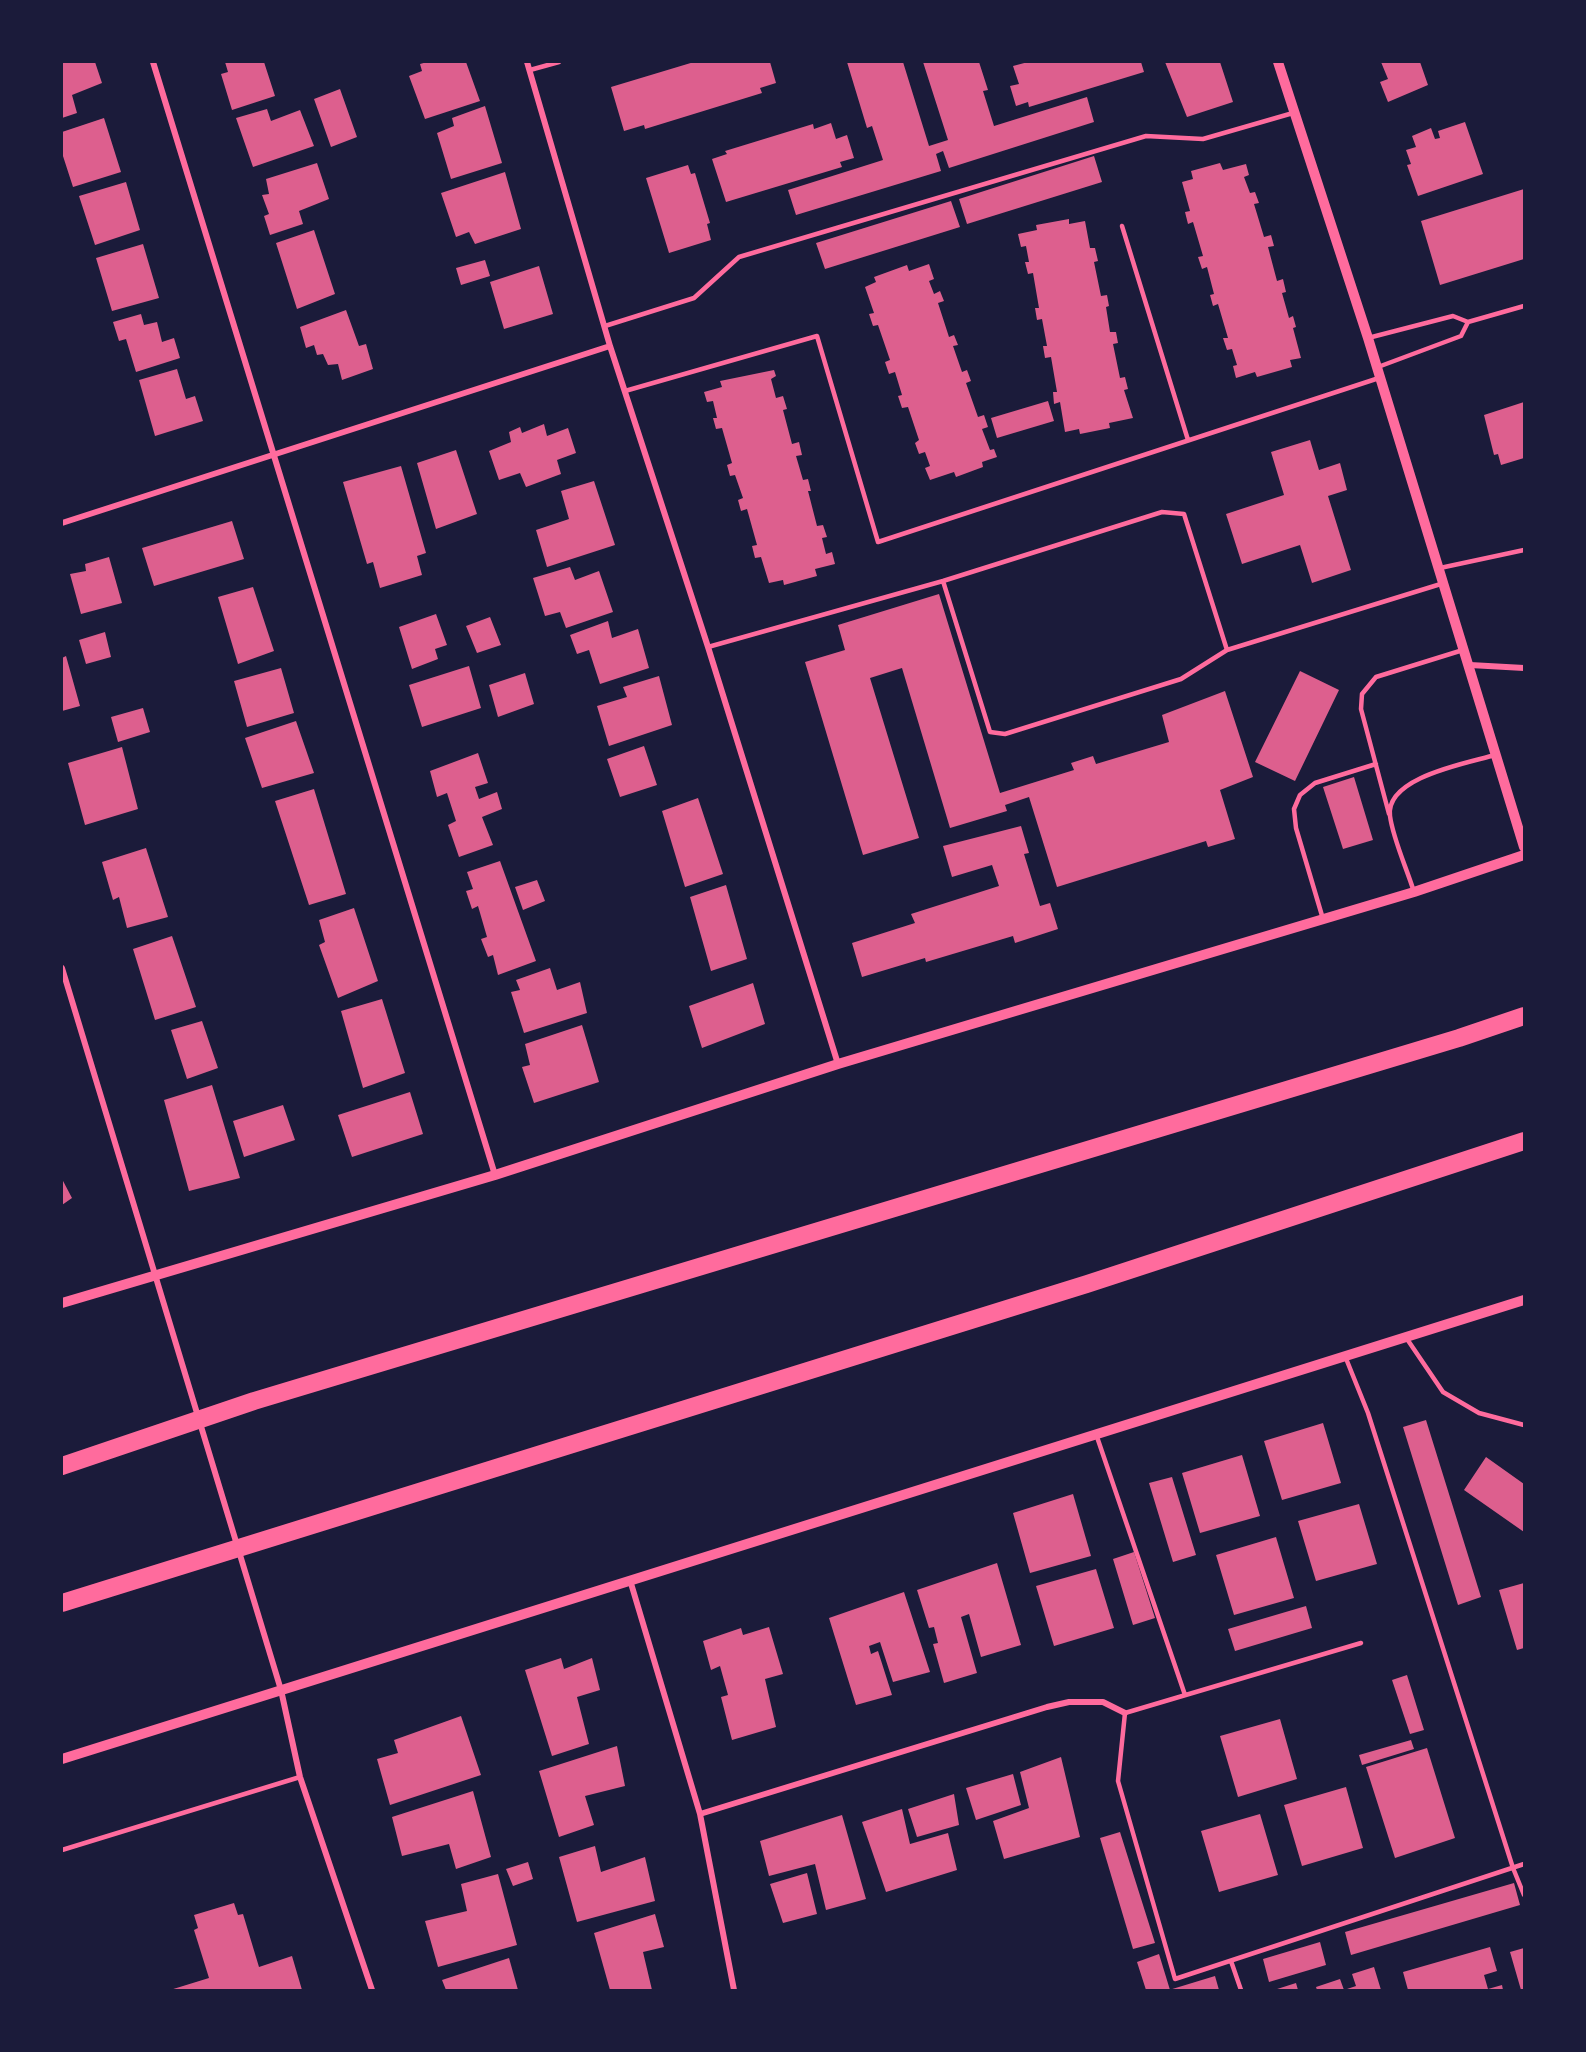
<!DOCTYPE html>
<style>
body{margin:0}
#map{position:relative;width:1586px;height:2052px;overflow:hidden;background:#1b1b3a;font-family:Cabin,sans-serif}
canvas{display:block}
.frame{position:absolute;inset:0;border:63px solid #1b1b3a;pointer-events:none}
</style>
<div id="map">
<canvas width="1586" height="2052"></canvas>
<div class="frame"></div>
</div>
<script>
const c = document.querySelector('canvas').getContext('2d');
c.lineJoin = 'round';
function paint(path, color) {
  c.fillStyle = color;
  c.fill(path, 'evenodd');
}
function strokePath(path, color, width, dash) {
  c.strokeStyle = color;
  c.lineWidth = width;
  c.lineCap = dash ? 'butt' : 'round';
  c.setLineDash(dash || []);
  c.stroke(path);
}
paint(new Path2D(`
 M62 62H95L102 83 72 95 77 113 62 118Z
 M225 62H264L275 96 232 110 221 74 228 72Z
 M427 62H466L480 101 425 119 409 76 422 71 420 64Z
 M694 62H770L776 83 760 88 762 93 645 129 644 125 624 131 611 87Z
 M847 62H903L929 146 948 140 923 62H979L988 90 983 91 994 126 1087 97 1094 122 949 168 943 151 936 154 941 171 796 215 788 190 883 160 872 126 867 128Z
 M1028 62H1141L1144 72 1029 107 1028 102 1016 106 1010 86 1019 84 1013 66Z
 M1165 62H1220L1233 102 1187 117Z
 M1381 62H1420L1428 85 1388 102 1380 82 1388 79Z
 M340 89 357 137 331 147 314 99Z
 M485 106 502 163 451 179 437 133 454 126 452 118Z
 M267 109 271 121 300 110 314 146 253 167 236 118Z
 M104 118 121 172 73 187 62 153V132Z
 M1465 122 1483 174 1418 196 1407 165 1411 164 1406 150 1416 147 1412 136 1431 128 1435 139 1440 138 1438 131Z
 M831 123 836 139 847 135 854 158 840 162 842 167 726 202 712 159 727 154 725 151 813 124 814 129Z
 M1094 156 1102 182 967 224 959 199Z
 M317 163 329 199 299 211 303 224 270 235 264 216 269 214 262 195 269 194 266 179Z
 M1220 163 1223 170 1246 164 1249 175 1244 177 1250 193 1255 192 1259 203 1254 204 1264 237 1271 235 1274 246 1268 247 1277 281 1283 279 1286 292 1282 293 1289 318 1293 316 1296 327 1293 328 1301 358 1290 360 1292 367 1257 377 1255 372 1236 378 1233 366 1237 365 1232 349 1227 350 1223 338H1228L1218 304 1213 306 1210 295 1214 294 1207 267 1202 269 1198 257 1203 256 1193 222 1188 224 1185 212 1190 211 1182 182 1193 179 1191 171Z
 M688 165 691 174 695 173 710 223 707 224 711 240 669 253 646 178Z
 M505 172 521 229 475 244 469 232 456 237 441 193Z
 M126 182 140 230 95 245 79 196Z
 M1524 189V259L1440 285 1421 221Z
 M951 201 960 227 825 269 816 243Z
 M1069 219V224L1085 221 1090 248H1095L1098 261 1094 262 1101 296 1107 295 1109 306 1106 307 1110 332H1116L1118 343 1113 344 1120 378 1125 377 1128 389 1124 390 1133 418 1109 423 1110 428 1080 434 1079 429 1065 432 1060 402 1054 404 1053 392H1057L1051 357 1045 358 1043 346H1047L1042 319 1037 320 1035 308H1039L1033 273 1028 274 1025 262H1029L1026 246 1021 247 1018 234 1037 230 1036 225Z
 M314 230 335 294 297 309 276 243Z
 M143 244 159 298 112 311 96 258Z
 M485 260 490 276 461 285 456 268Z
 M929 264 934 279 929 281 934 294 940 291 944 301 938 303 949 337 954 335 958 345 953 346 962 372 967 370 971 381 966 383 978 417 984 415 988 427 982 429 990 450 994 449 997 457 982 462 983 467 956 477 954 472 930 480 925 468 930 466 925 452 919 454 915 443 919 440 908 407 902 408 898 396 902 395 895 372 889 374 885 362 890 360 878 325 873 326 869 314 874 313 865 287 876 282 874 277 907 265 909 271Z
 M539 266 553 314 504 329 490 282Z
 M346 310 359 346 366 344 373 369 342 380 338 364 328 365 323 354 317 355 314 345 306 348 300 327Z
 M141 314 144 325 157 322 162 342 174 338 180 358 136 372 126 339 119 341 113 322Z
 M177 369 186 399 195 396 203 421 155 436 139 380Z
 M774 370 776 376 771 379 776 398 783 396 787 409 783 410 792 444 799 442 802 455 796 456 803 480 808 479 811 491H808L817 526 823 525 827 537 822 538 826 554 832 552 835 564 815 569 817 576 784 585 783 580 769 583 761 557 755 558 752 546 757 545 747 509 741 511 738 500 743 498 735 475 730 476 727 465 732 463 722 428 716 429 713 418H717L713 401 707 402 704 392 722 387 720 381Z
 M1048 401 1054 421 997 438 991 418Z
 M1524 402V458L1501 465 1498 454 1494 455 1484 415Z
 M544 424 547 436 568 428 576 453 557 460 561 474 526 487 520 473 499 480 489 451 511 442 509 432 520 427 522 433Z
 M1310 440 1319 470 1340 463 1347 490 1328 496 1351 570 1312 583 1300 545 1242 564 1226 514 1284 495 1271 452Z
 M456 450 477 514 436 529 417 463Z
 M401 466 426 553 417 556 422 575 380 588 373 562 367 564 343 482Z
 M594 481 615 545 547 567 536 530 569 519 561 491Z
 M232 521 244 559 154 586 142 548Z
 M109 557 122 603 81 614 70 574 86 571 85 564Z
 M570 567 575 580 599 571 613 612 566 628 560 612 545 616 533 578Z
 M253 587 274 651 238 664 218 597Z
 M939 594 1000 793 1074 770 1071 763 1093 756 1096 764 1169 742 1162 715 1225 691 1253 777 1220 790 1235 839 1208 847 1206 841 1057 887 1029 797 1005 805 1007 811 950 828 902 668 870 678 919 838 863 855 805 662 845 650 838 625Z
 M436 614 447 645 435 649 438 659 412 669 399 627Z
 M490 617 501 645 477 653 466 626Z
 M608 621 612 638 638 629 649 668 600 684 589 650 577 654 570 635Z
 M105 632 111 657 86 664 79 640Z
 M66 656 80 706 62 711V658Z
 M469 666 481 708 422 727 409 685Z
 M281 668 294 713 247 727 234 681Z
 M1300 671 1339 690 1295 781 1255 762Z
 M525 673 534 704 498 717 489 685Z
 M659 676 672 725 609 746 597 706 627 697 623 687Z
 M143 708 150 732 118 742 111 717Z
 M296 721 314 773 262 788 245 738Z
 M644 746 657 785 620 797 607 759Z
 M122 747 138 809 85 825 68 763Z
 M478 753 488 783 475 787 479 799 497 792 502 809 482 817 493 845 459 857 448 825 456 821 447 793 437 797 430 771Z
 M1354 777 1373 840 1343 849 1323 787Z
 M314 789 346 894 309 905 275 801Z
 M698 798 723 874 685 887 662 811Z
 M1021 826 1029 853 1024 854 1040 906 1050 903 1058 929 1015 943 1013 936 926 962 925 958 862 977 852 943 915 923 911 914 999 886 992 865 952 877 943 846Z
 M146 848 168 917 127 928 119 897 113 900 102 862Z
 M500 861 536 961 498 975 493 955 488 957 481 939 487 937 478 906 472 909 466 891 473 889 467 872Z
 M537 880 545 901 523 910 515 887Z
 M726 885 747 959 711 971 690 897Z
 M354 908 378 981 338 998 319 945 325 942 319 920Z
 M172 936 196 1007 155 1020 133 949Z
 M550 968 557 990 580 982 587 1013 524 1033 511 992 520 990 516 980Z
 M753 983 765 1024 702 1048 689 1006Z
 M382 999 405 1073 363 1088 341 1011Z
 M202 1021 218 1068 187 1079 171 1030Z
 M582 1025 599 1082 534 1103 522 1067 530 1065 525 1044Z
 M212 1085 240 1178 189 1191 164 1100Z
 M410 1092 423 1134 352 1157 338 1115Z
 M283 1105 295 1140 244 1157 233 1121Z
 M62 1179 72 1198 62 1205Z
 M1426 1420 1481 1597 1458 1605 1403 1427Z
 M1323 1423 1341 1483 1282 1500 1264 1441Z
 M1242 1455 1260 1516 1200 1533 1182 1473Z
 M1486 1457 1524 1484V1532L1464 1490Z
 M1172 1477 1196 1555 1173 1562 1149 1483Z
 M1073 1494 1091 1556 1030 1573 1013 1513Z
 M1359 1504 1377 1564 1316 1581 1298 1521Z
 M1276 1537 1294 1598 1234 1615 1216 1555Z
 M1134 1552 1155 1618 1133 1625 1113 1559Z
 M997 1563 1021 1645 981 1657 969 1614 961 1617 977 1673 944 1683 933 1644 938 1643 934 1627 929 1628 917 1590Z
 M1096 1569 1114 1628 1054 1646 1036 1586Z
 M1524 1583V1648L1517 1650 1499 1590Z
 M904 1592 930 1672 893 1682 880 1642 869 1646 871 1654 878 1651 892 1695 856 1705 829 1618Z
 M1306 1606 1312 1628 1235 1651 1228 1629Z
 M769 1627 783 1674 765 1679 776 1727 732 1740 721 1697 728 1695 720 1666 711 1670 703 1641 741 1628 743 1635Z
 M561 1658 564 1669 592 1658 600 1690 577 1697 589 1744 552 1756 525 1670Z
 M1407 1675 1424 1730 1410 1734 1392 1680Z
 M461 1716 481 1775 390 1805 377 1759 398 1753 394 1740Z
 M1280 1719 1297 1779 1238 1797 1220 1736Z
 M1411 1740 1414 1749 1362 1765 1359 1755Z
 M617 1746 625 1786 585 1796 594 1825 559 1837 539 1771Z
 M1427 1748 1455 1838 1395 1858 1366 1767Z
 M1061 1757 1080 1837 1004 1859 993 1821 1029 1808 1020 1772Z
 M1013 1774 1021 1805 976 1820 966 1788Z
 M1346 1787 1363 1848 1302 1866 1284 1805Z
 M473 1791 491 1857 456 1869 449 1844 402 1856 392 1817Z
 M954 1794 959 1825 917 1837 908 1809Z
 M902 1809 910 1844 948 1833 957 1870 886 1892 862 1822Z
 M1260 1814 1278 1875 1219 1892 1201 1831Z
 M842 1815 866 1899 826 1910 815 1864 769 1876 760 1841Z
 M1120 1832 1155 1943 1133 1949 1100 1838Z
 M595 1846 601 1872 645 1857 655 1901 577 1922 559 1857Z
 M528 1862 533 1879 513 1886 506 1869Z
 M807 1873 817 1914 783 1923 770 1884Z
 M498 1874 517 1945 438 1967 425 1921 467 1911 461 1884Z
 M1514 1883 1520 1905 1351 1955 1345 1932Z
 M234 1903 238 1915 243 1914 259 1967 292 1956 302 1990H170L209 1978 194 1930 198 1928 194 1915Z
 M655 1914 664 1947 643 1952 652 1990H610L594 1933Z
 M1320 1942 1326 1965 1269 1982 1263 1959Z
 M1490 1947 1497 1971 1484 1975 1488 1989 1502 1985 1503 1990H1408L1403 1972Z
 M1524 1948V1990H1521L1510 1952Z
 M1159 1954 1170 1990H1146L1137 1962Z
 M509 1958 518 1990H446L442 1980Z
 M1374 1967 1381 1990H1317L1316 1987 1340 1979 1344 1990 1356 1986 1352 1974Z
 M1215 1976 1219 1990H1169Z
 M1296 1983 1298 1990H1274Z`), '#dd5f8e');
strokePath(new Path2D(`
 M530 70 559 62
 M1122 226 1188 440
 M605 326 694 298 739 257 1146 136 1203 139 1293 113
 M1368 338 1453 316 1468 322 1524 306
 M1378 367 1461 336 1468 322
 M625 391 817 336 878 542 1379 378
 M1440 568 1524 550
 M943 581 990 732 1005 734 1181 679 1227 650 1444 583
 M708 647 943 581 1162 512 1184 514 1227 650
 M1389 814 1361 709 1362 694 1376 677 1463 650
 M1414 892C1407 869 1393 839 1390 816 1385 777 1468 763 1495 755
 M1323 919 1296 828 1294 809 1300 795 1315 783 1376 764
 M1407 1339 1443 1392 1479 1413 1524 1425
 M1345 1356 1368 1413 1513 1868 1524 1895
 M1096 1434 1185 1695
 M1361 1643 1125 1713 1118 1781 1175 1979 1524 1864
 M62 1850 300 1777
 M1231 1961 1241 1990`), '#ff6b9d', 4.5);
strokePath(new Path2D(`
 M153 62 495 1175
 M527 62 610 346 708 647 838 1064
 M62 523 610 346
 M1470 665 1524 668
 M62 968 281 1690 300 1777 372 1990
 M630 1580 700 1814 734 1990
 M700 1814 1047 1707 1069 1702H1103L1125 1713`), '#ff6b9d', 6);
strokePath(new Path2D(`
 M1278 62 1368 338 1524 847
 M62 1303 495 1175 838 1064 1414 892 1524 855
 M62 1759 1524 1300`), '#ff6b9d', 10);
strokePath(new Path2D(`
 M62 1466 254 1401 1459 1038 1524 1016
 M62 1603 1087 1284 1524 1141`), '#ff6b9d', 18);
</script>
